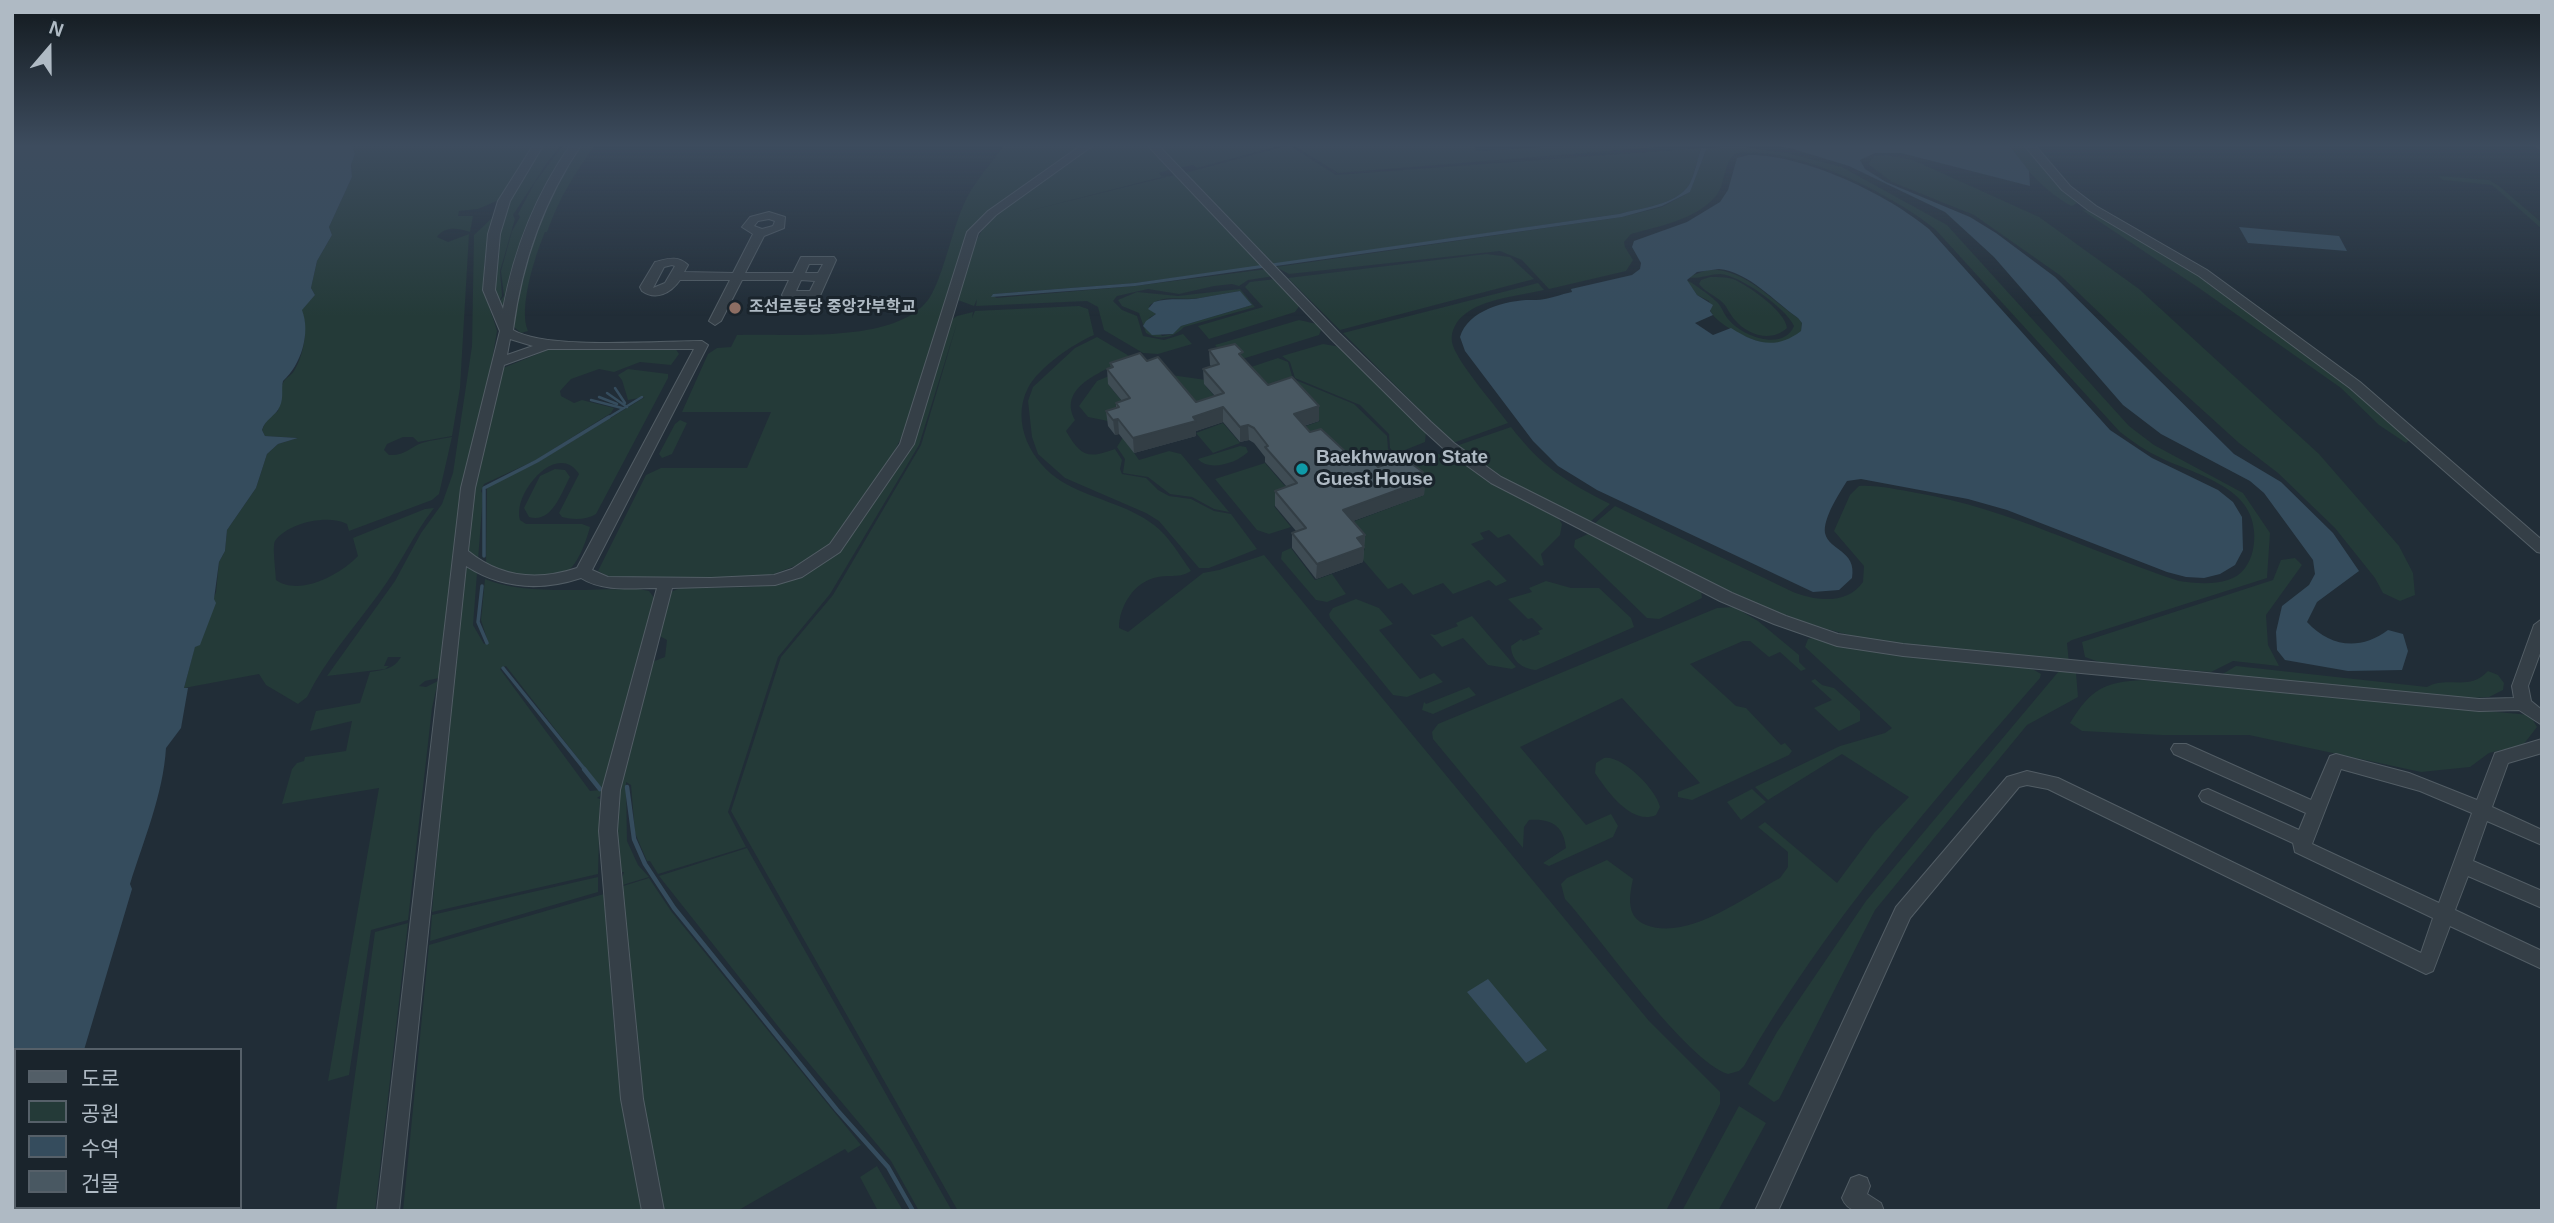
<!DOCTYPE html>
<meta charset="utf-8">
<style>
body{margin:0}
#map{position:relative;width:2554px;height:1223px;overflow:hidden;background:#212d37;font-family:Helvetica,"Noto Sans KR",sans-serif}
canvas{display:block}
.frame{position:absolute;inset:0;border:14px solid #afbac4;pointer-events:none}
.legend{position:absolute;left:14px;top:1048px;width:228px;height:161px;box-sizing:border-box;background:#1a242c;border:2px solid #566069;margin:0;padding:9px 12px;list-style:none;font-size:21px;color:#afbac4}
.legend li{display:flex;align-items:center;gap:14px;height:35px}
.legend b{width:35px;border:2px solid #566069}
.north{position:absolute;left:14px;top:14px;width:70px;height:70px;-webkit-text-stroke:5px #1a242c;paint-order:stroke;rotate:20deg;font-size:19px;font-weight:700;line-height:28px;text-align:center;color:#afbac4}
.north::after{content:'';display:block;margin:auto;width:24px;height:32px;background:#afbac4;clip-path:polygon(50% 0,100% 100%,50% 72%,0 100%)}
</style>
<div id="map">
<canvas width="2554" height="1223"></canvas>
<div class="frame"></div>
<ul class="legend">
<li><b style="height:9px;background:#525e67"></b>도로</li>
<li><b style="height:19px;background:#243a38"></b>공원</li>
<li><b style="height:19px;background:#354c5d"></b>수역</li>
<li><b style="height:19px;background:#495862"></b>건물</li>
</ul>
<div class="north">N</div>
</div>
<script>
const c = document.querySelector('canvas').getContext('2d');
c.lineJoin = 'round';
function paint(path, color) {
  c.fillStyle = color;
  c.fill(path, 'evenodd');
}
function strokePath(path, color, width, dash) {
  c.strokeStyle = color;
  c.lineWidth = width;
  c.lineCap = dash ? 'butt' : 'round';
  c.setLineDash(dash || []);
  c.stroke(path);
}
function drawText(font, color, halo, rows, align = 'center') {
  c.font = font + ' Helvetica,"Noto Sans KR",sans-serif';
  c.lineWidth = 6;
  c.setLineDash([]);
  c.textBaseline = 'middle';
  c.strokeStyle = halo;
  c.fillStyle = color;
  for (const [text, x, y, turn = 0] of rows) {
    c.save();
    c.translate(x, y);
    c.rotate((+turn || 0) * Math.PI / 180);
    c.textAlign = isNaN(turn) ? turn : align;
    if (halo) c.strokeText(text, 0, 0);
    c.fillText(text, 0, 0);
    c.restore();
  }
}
paint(new Path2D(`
 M352 144H535L501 199 478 209 459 211 458 216H473L470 232C459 229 446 225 437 237L448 242 469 234 460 388 452 436 418 442 413 437H403L387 444 384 450 389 455C405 456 410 447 422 443 431 440 442 439 452 437L439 494 432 500 349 531 347 524C327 514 288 523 275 541 272 546 276 573 276 580 300 597 341 574 358 556L353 538 425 509 434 508C413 535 399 567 378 595 353 629 326 659 307 697L298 704 266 685 259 674 184 688 195 646 216 592 219 562 225 551 227 530 256 488 267 454 278 444 298 438 265 436 262 430 267 419 278 411C280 402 280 388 283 383 285 378 291 376 294 371 304 355 309 327 301 310L315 295 311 288 317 261 332 235 329 227 352 177 351 165 355 154Z
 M543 144H562L547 163 513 215 515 219 500 271 502 296 499 301C493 290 494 277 495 264 499 208 514 190 543 144Z
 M564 144H576L564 160 506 305H501L498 303 504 296 501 271 512 231 520 217 518 214 535 182Z
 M583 144H596C575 173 559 198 547 232H545C535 256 518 308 528 331L521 333 514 327 515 300 544 205Z
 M1005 144H1082L988 212 968 232 907 426 890 460 832 542 803 563 771 575 753 578 610 577 598 571 646 475 661 468H747L771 412H682L708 354 717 348 731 347 737 335C788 333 899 345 930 297 943 276 952 231 963 206 972 184 991 164 1005 144Z
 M1093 144H1145L1169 170 1159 173 1162 177 1028 211 1174 175 1263 266 1135 283 993 294 996 298 1135 286 1267 269 1274 276 1248 280 1239 286 1232 284 1214 286 1179 294 1148 289 1117 296 1113 301 1122 310 1137 316 1143 336 1164 340 1183 334 1192 344 1158 354 1143 353 1104 330 1098 307 1087 301 976 306 977 299 974 306 958 300C967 268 970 239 995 215Z
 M1156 144H1287L1197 168 1193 165 1179 168Z
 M1291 144 1475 145 1476 151 1596 144H1697L1338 173Z
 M2008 144H2024L2059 187 2077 203 2072 206C2050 196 2020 165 2008 144Z
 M1289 145 1336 175 1701 148C1697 160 1695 174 1689 185 1676 205 1640 208 1619 214L1274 264 1185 173Z
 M1738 146 1787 153 1842 167 1947 225 2129 426 2154 445 2243 493 2270 533 2267 578 2072 640 2067 643 2069 663C1988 655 1904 652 1827 629 1746 605 1670 561 1594 524L1615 506 1793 592C1816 601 1847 605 1863 582L1864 566 1834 531 1850 495 1859 486C1879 485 1898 490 1917 493 2011 509 2090 552 2179 581 2199 584 2232 587 2245 568 2253 557 2255 544 2254 531 2251 486 2194 474 2161 458 2146 451 2133 442 2120 432L1935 229C1889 192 1797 147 1737 153 1723 160 1726 184 1716 196 1695 220 1660 226 1631 234L1624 242 1625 247 1633 260 1626 271 1549 289 1522 260 1500 251 1289 274 1276 267 1622 217 1662 207 1690 192 1707 148Z
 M1886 155 1913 160 2039 217 2139 289 2319 454 2399 546 2413 573 2415 595 2400 601 2383 593 2375 578 2335 528 2278 473 2239 443 2164 375 2061 276 1974 215 1892 182 1868 164 1874 156Z
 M2439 176 2489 180 2499 186 2542 223V229L2492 185 2442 180Z
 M2082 210 2091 211 2188 269 2252 314 2344 384 2410 439 2406 443 2379 425 2341 388 2199 288Z
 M491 219H495C485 241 481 276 487 300 490 311 494 320 497 331L439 678 425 681 419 686 426 687 438 681 432 708 408 920 371 930 349 1075 328 1081 379 788 282 804 292 769 297 763 304 761 305 757 346 751 352 721 310 731 316 711 360 703 370 672C384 670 394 669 401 657H388L384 666H389L385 669 327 676 395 581 421 533 442 504 453 473 472 346 474 235Z
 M1486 254 1510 257 1534 279 1340 330 1288 278Z
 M1707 270C1743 267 1770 299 1798 318L1802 323 1801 331C1794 337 1785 343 1776 344 1760 346 1719 327 1711 312 1710 309 1710 305 1709 301L1697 295 1686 280C1692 282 1712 297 1717 302 1722 307 1724 315 1729 320 1742 336 1783 352 1794 326 1786 308 1740 275 1720 274 1709 274 1698 280 1688 277Z
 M1710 277C1718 277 1725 277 1733 279 1748 285 1786 312 1787 328 1771 343 1747 335 1734 319 1729 313 1727 306 1721 301 1714 295 1705 292 1699 284L1701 280Z
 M1276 279 1300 305 1295 312 1209 339 1198 326 1263 307 1245 287 1250 282Z
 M1538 283 1544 290C1519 296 1486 298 1465 314 1457 320 1450 331 1452 342 1455 360 1495 405 1508 423L1453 443 1343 333Z
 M1240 289 1255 307 1184 327C1173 338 1160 341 1146 333L1139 313 1122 306 1118 300 1137 292 1178 296ZM1240 291 1252 305 1181 326 1173 334 1162 336 1149 318 1156 314 1149 306C1163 293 1183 301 1200 298 1213 296 1226 293 1240 291Z
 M1079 306 1088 309 1094 335C1073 344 1039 367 1028 388 1010 423 1032 463 1061 481 1090 499 1127 504 1154 525 1169 536 1180 556 1191 571 1178 579 1171 574 1158 577 1134 581 1119 607 1119 628L1128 632 1203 573 1219 570 1264 555 1649 1021 1720 1092V1104L1666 1211H958L731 811 781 657 833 595 921 445 957 323 919 445 830 594 778 657 728 812 746 847 658 874 650 861H647L635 833 631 785 626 782 627 841 638 865 649 877 616 887V880L622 878 624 872 614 873 617 789 652 662 665 657 667 640 658 635 670 592 681 588 752 587 776 583 814 567 899 463 950 321 957 316 973 312 972 318 975 311Z
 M1299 320 1317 324 1321 330 1319 335 1239 360 1226 359 1215 345Z
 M1097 337 1131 357C1108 370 1056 385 1075 420L1066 431C1081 457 1088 459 1115 449L1122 460 1120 469 1122 474 1146 478 1158 490 1169 496 1191 499 1214 511 1231 514 1257 549 1209 568H1199L1159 521 1146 513 1065 478 1038 454 1032 437 1028 401 1033 387 1075 348Z
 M1323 344 1341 347 1426 432 1425 442 1395 454 1390 448 1389 434 1360 405 1295 378 1290 362 1282 356Z
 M675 348 679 354 671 365 640 362 614 372 599 369 571 379 560 391 561 396 574 403 582 400 614 408 611 413 536 460 484 484 481 491 483 495 473 625 484 644 488 642 481 620 485 579C524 596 595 588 639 589L649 591 655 599 600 796 597 798 600 799 598 874 432 912 451 691 474 485 503 368 550 349ZM506 666 601 788 600 790 590 791 500 669Z
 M1278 358 1288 362 1293 379 1354 404 1387 436 1388 449 1392 455 1357 460 1295 430 1320 421 1293 392 1269 399 1242 370Z
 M628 369 668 374V378L596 514C587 520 573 520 562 517L559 513 579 474C557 440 512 494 520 520L526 524H582L590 527C587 539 578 565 567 571 546 585 507 572 486 564L487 486 538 462 645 397 628 400 622 380 618 375Z
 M1171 375 1206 380 1204 384 1216 398 1232 405 1188 420Z
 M1109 376 1114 382 1108 384 1125 405 1113 422 1088 417 1079 406 1097 381Z
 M680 420 687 423 672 454 662 458 659 454 675 424Z
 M1223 423 1240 443 1213 453 1196 433Z
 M1511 427C1542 467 1565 481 1610 504L1590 522 1502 478 1456 446Z
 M1123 437 1139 460 1169 451 1181 454 1229 512 1214 509 1192 497 1170 494 1148 477 1123 473 1125 459 1117 447Z
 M1240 446 1246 447 1248 452C1237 463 1209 472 1198 459Z
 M1438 454 1451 456 1494 484 1559 519 1562 524 1560 535 1541 554 1544 565 1541 566 1509 534 1498 538 1489 530 1480 533 1484 539 1471 544 1507 581 1496 586 1489 580 1453 594 1443 583 1413 595 1402 583 1388 589 1357 553 1365 550 1351 534 1339 527 1424 495 1419 489 1374 476Z
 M1265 463 1284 485 1308 494 1274 506 1291 527 1269 534 1257 530 1215 479Z
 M555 469 565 470 570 477C561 493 552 524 529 517L524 508 540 476Z
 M1588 534 1701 589 1702 598 1659 619 1647 618 1574 547 1575 540Z
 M1291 548 1315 580 1332 574 1346 594 1327 602 1316 600 1281 559 1282 552Z
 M2295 558 2302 565 2266 615 2268 645 2279 666 2233 661 2211 672 2099 662 2085 657 2082 642 2273 580 2281 560Z
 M1546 581 1571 588H1599L1631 618 1634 627 1536 670C1522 669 1511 660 1511 646L1521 639 1523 641 1540 634 1538 631 1543 629 1532 618 1528 619 1508 599 1532 592 1529 588Z
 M1356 599 1379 608 1393 624 1379 630 1420 679 1434 673 1443 682 1407 697 1393 695 1330 618 1329 614 1333 608Z
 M1734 607 1758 621 1799 655V662L1806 669 1801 671 1780 652 1769 657 1750 641H1743L1690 664 1736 706 1746 708 1781 745 1785 743 1792 751 1789 755 1692 800 1678 797V792L1700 783 1622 698 1520 747 1586 825 1611 814 1618 826 1613 837 1549 866 1543 863 1566 848C1564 826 1551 818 1529 820L1524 827 1523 848 1433 739 1432 732 1438 724 1717 608Z
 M1472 616 1516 667 1512 669 1488 665 1463 638 1442 647 1430 634 1435 635 1458 626 1456 623Z
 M1812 638 2029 667 2041 674 2040 678C1933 801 1825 924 1744 1066L1739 1071 1728 1074C1686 1061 1600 937 1565 899L1561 884 1567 878 1607 860 1633 879C1629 897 1626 917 1646 925 1688 941 1743 898 1780 878L1788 867V852L1758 827 1765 822 1837 883 1874 833 1909 797 1842 754 1768 800 1755 787 1840 746 1885 733 1892 728 1805 647 1808 639Z
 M2236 666 2427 687C2448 675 2469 692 2488 671L2498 675 2504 683 2503 690 2489 697 2471 698 2221 675Z
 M2059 671 2076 673 2078 697 2027 725 1875 910 1779 1099 1774 1102 1748 1084 1777 1032 1866 901Z
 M1815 679 1822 685 1834 688 1860 711V721L1839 731 1814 708 1832 700 1811 681Z
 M2143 680 2530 715 2537 727 2523 745 2489 753 2470 767 2421 772 2249 735H2162L2082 731 2070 723C2091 689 2104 682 2143 680Z
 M1469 687 1476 695 1433 714 1422 710 1424 702 1426 704Z
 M1604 758C1622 755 1656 789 1660 807L1656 815C1632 826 1607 791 1595 773L1596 763Z
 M1752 789 1766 802 1741 820 1727 802Z
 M747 848 952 1211H919L891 1161 781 1030 659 876Z
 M598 877V892L430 941 432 915Z
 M649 878 671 911 861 1145 848 1153 845 1149 737 1211H660L636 1097 620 887Z
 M604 894 614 1025 624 1106 645 1211H403L429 945Z
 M408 923 375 1211H336L375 932Z
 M1739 1106 1766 1123 1718 1211H1682Z
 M877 1166 903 1211H878L860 1177Z`), '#243a38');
paint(new Path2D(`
 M12 144H352L355 154 351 165 352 177 329 227 332 235 317 261 311 288 315 295 302 310C311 333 301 365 283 381 281 389 284 397 280 406 276 416 265 419 262 430L265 436 298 438 278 444 267 454 256 488 227 530 225 551 219 562 214 599 216 603 200 645 195 647 184 688H188L181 728 166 748C163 795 144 839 130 884L132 889 84 1050H16V1207H27L25 1211H12Z
 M1767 144H2008L2029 171 2030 186 1901 153H1875L1860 160 1865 169 1886 182 1970 217 1996 233 2055 277 2234 454 2281 482 2333 533 2359 571 2317 602 2307 622C2330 647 2360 651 2388 630L2403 634 2408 651 2402 670 2348 671 2285 660 2277 650 2276 632 2282 606 2309 585 2315 574 2313 560 2264 493 2250 481 2161 434 2123 405 1994 257 1945 212 1849 166 1793 149Z
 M1701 148H1707L1690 192 1662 206 1622 217 1135 286 991 297 993 294 1135 283 1619 214C1640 208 1676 205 1689 185 1695 174 1697 160 1701 148Z
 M1748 155C1804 154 1887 194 1929 229L2110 430 2152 458 2218 490 2233 502 2242 517 2243 550 2235 565 2220 574 2204 578 2186 577 2167 572 2007 510 1968 499 1861 479 1847 481C1839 494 1823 518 1825 533 1829 551 1857 550 1852 578L1839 590 1813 592 1597 490 1558 466 1533 441 1465 351 1460 337C1468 309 1510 299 1534 300 1545 301 1561 294 1572 292L1571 289 1632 275 1640 269 1641 263 1632 247 1634 241 1687 222 1720 202 1728 190 1737 158ZM1719 269C1749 272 1775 302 1798 318L1802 323 1801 331C1776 350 1756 344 1731 328L1713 335 1695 323 1713 315 1710 311 1713 305 1697 295 1687 280 1697 272Z
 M2239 227 2339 236 2347 251 2248 243Z
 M1240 291 1252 305 1181 326 1173 334 1152 335 1143 326 1146 321 1156 314 1148 309 1154 302C1170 297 1186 301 1200 298 1213 296 1226 293 1240 291Z
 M1488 979 1547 1050 1526 1063 1467 992Z`), '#354c5d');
strokePath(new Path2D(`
 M615 388 625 403
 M607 393 627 407
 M599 397 617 404
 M591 400 622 408
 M606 419 642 397`), '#354c5d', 2.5);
strokePath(new Path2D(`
 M484 556V488L537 461 609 417
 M482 586 478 622 487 643
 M503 668 586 771`), '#354c5d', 3.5);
strokePath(new Path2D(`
 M584 769 600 789
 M627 787 634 839 645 864 674 908 837 1110 888 1167 913 1211`), '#354c5d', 4.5);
const minor = new Path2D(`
 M534 144H544L510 201 500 234 495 290 503 309C514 249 536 194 571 144H582C543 201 522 262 513 330 546 350 659 341 702 341L708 345 592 570 608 577 711 578 774 575 792 569 830 544 900 444 967 232 988 211 1083 144H1095L996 215 978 233 914 444 840 552 802 577 775 585 672 588 620 790 617 831 643 1099 664 1211H642L621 1099 599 831 602 790 657 588C632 588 603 592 581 578 542 591 502 589 466 566L399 1211H377L461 488 500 331 483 290 488 234 498 201ZM510 339 533 346 507 355ZM548 349H694L577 568C538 581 501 578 468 551L475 488 504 365Z
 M1146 144H1157L1339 333 1431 422 1454 443 1501 477 1732 593 1786 616 1838 634 1903 644 2479 699 2514 698 2512 686 2534 625 2542 619V648L2528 686 2531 701 2542 710V725L2519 710 2479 711 1903 656 1837 646 1774 624 1720 601 1491 483 1444 449 1421 428 1331 339Z
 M2023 144H2034L2070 186 2096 206 2207 270 2360 382 2542 540V553L2537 552 2350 388 2199 276 2088 210 2062 190Z
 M769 212 785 217 784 228 764 236 745 273H793L801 257H834L836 260 819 298H784L782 295 789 280H742L721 321 715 325 709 321 730 280H680C671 293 656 301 642 291L640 287 655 262C668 259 677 255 688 265L684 272 733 273 753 234 742 227 750 217ZM769 219 775 221 773 226 762 229 754 226 758 221ZM809 264H823L818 273H805ZM672 265 675 266 665 283 653 288 664 267ZM801 280 815 281 810 291H796Z
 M2542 739V753L2508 763 2492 807 2542 830V845L2487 821 2473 861 2542 891V908L2468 876 2455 910 2542 951V969L2450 926 2433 971 2426 974 2048 789 2027 785 2019 787 1910 918 1778 1211H1755L1896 907 2007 777 2027 771 2058 778 2421 953 2433 918 2295 852 2293 843 2202 801 2199 796 2202 791 2208 789 2299 830 2306 813 2174 754 2171 749 2174 744H2186L2311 800 2330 756 2336 754 2409 773 2477 800 2495 753ZM2341 769 2420 791 2472 813 2439 903 2312 844Z
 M1859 1175 1867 1178 1870 1186 1867 1194 1881 1203 1884 1211C1868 1211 1849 1216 1842 1198L1851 1178Z`);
const major = new Path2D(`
 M2533 144H2542V150Z`);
strokePath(minor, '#525d65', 2);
strokePath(major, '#3e4851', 3);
paint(minor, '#353f47');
paint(major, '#525e67');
paint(new Path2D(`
 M1209 350 1243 359 1268 385 1319 421 1304 426 1310 432 1350 456 1378 467 1423 472 1422 476 1425 480 1424 495 1353 521 1365 535 1363 562 1316 579 1292 548V533L1296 531 1275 506V491L1287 487 1265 462V457L1254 443 1249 440 1240 442 1223 422 1196 431V436L1134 453 1119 434 1115 435 1108 426 1106 411 1116 408V403L1122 401 1108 384 1107 369 1111 368 1110 363 1147 361 1196 402 1215 396 1204 384 1203 369 1211 366 1210 365Z`), '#3f4c54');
paint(new Path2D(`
 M1319 406V421L1293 429 1294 414Z
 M1223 407V422L1196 431V436L1134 453 1133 438Z
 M1118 419 1119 434 1115 435 1113 420Z
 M1248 425 1249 440 1240 442V427Z
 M1423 472 1422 481 1425 480 1424 495 1342 525 1343 510Z
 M1365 535 1363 562 1316 579 1317 564 1357 538Z`), '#333e45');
const building = new Path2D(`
 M1235 344 1243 352 1239 354 1268 385 1292 377 1319 406 1294 414 1310 432 1321 429 1350 456 1363 451 1378 467 1404 458 1423 472 1419 473 1425 480 1343 510 1365 535 1357 538 1364 547 1317 564 1292 533 1306 528 1275 491 1297 483 1265 447 1268 446 1254 428 1248 425 1240 427 1223 407 1193 417 1196 421 1133 438 1118 419 1113 420 1106 411 1119 407 1116 403 1130 398 1107 369 1113 367 1110 363 1140 353 1147 361 1158 357 1196 402 1224 393 1203 369 1219 364 1209 350Z`);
paint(building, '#495862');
strokePath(building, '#333e45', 2);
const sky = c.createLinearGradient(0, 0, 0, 316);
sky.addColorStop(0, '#12191e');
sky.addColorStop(0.46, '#3d4c5e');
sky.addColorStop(1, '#3d4c5e00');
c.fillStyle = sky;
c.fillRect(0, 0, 2554, 316);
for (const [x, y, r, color] of [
 [735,308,7,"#8d6e63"],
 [1302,469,7,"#0f9aa8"]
]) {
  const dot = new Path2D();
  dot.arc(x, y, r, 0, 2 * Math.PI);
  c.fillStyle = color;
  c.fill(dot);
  strokePath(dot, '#1a242c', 2.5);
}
drawText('bold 16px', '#afbac4', '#1a242c', [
 ["조선로동당 중앙간부학교",749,308]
], 'left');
drawText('bold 19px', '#afbac4', '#1a242c', [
 ["Baekhwawon State",1316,458],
 ["Guest House",1316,480]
], 'left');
</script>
